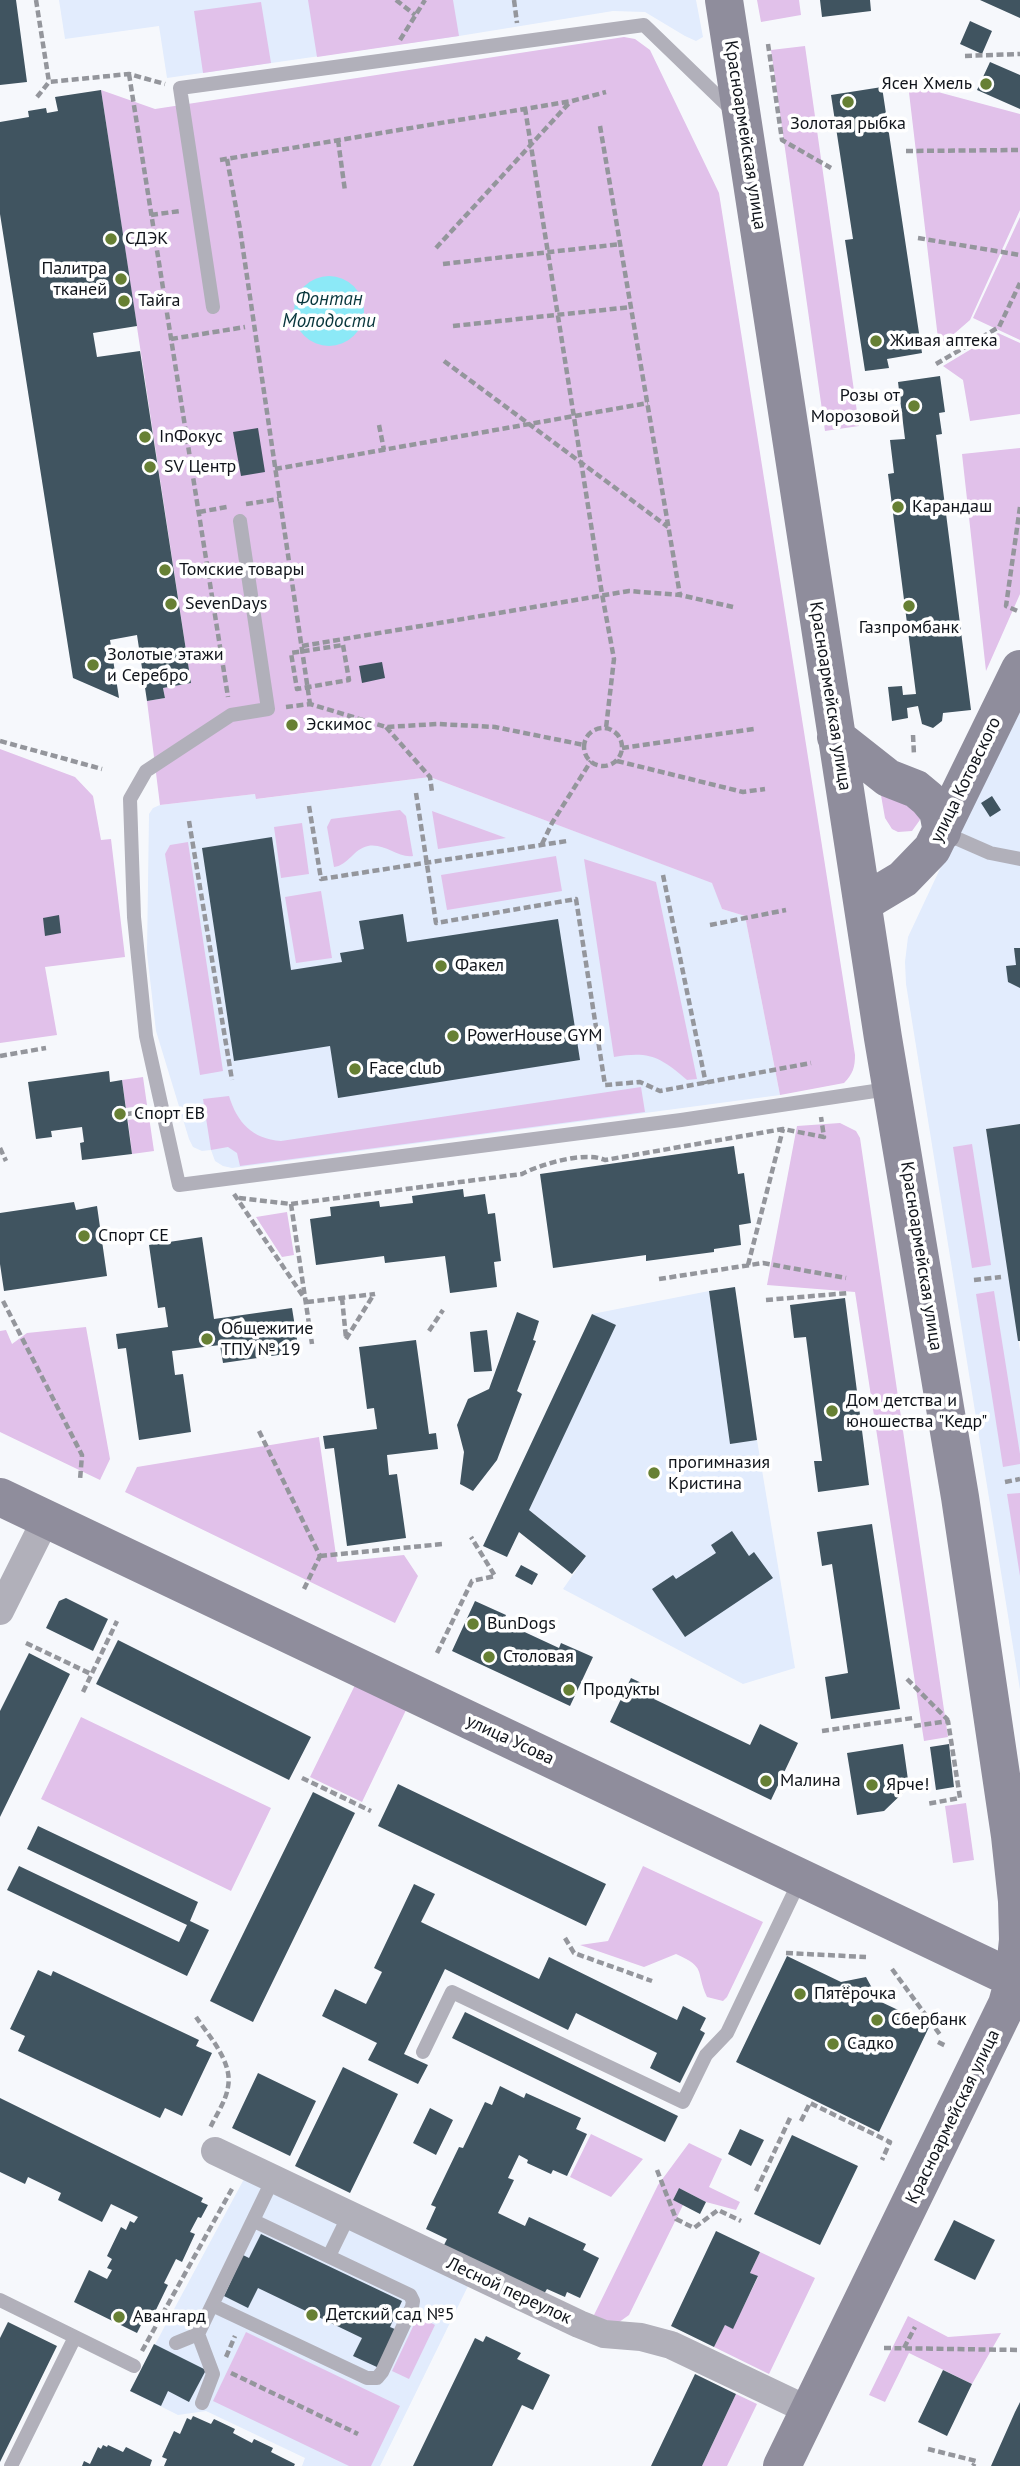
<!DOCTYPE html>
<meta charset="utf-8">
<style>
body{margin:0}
canvas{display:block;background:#f6f8fc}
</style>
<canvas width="1020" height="2466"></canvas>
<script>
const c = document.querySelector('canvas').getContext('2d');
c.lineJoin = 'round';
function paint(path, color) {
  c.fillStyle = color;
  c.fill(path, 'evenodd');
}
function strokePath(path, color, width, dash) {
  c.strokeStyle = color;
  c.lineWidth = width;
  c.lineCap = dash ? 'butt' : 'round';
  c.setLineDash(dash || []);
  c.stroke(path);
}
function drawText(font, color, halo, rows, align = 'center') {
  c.font = font + ' "PT Sans",sans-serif';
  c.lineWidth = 7;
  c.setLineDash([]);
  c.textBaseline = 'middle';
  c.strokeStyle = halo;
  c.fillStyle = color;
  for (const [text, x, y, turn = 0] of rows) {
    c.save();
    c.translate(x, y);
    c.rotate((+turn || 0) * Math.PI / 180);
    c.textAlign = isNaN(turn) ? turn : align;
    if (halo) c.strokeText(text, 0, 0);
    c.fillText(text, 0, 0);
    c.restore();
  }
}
paint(new Path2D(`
 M59 0H696L703 37 696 41 685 36 645 12 613 11 459 36 167 78 159 26 65 39Z
 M1020 712V1124L986 1129 1020 1351V1690L906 984 905 962 908 937 946 856Z
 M430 777 713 883 722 909 745 916 780 1095 232 1168 223 1166 215 1161 211 1150 202 1151 193 1147 189 1139 156 1031 147 953 149 814 153 808 160 805 255 794 257 799Z
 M709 1291 730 1443 757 1440 795 1668 743 1684 563 1589 586 1556 529 1510 615 1325 592 1314Z
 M244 2179 468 2286 380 2466H302L305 2458 206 2411 178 2415 130 2391Z`), '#e2ecfd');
paint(new Path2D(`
 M308 0H453L459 36 317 57Z
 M757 0H799L801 15 761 22Z
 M261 2 271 63 203 73 194 11Z
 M624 37 635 39 650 50 719 193 855 1055C855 1067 853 1074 844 1083L780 1095 745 916 722 909 712 883 430 777 256 799 255 794 160 805 147 701 165 698 163 688 191 683 101 90 155 109Z
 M805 46 859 426 825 431 771 50Z
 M908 84 1020 114V210L970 320 939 347Z
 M1020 217V340L973 318Z
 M998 333 1020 343V414L970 421 963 380 943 366Z
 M1020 448V594L986 671 962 454Z
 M0 749 75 777 93 796 101 840 111 839 125 957 45 967 57 1035 0 1043Z
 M879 784 922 817 912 831 898 832 892 829 885 818Z
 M400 810 406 816 413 856C397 858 385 843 368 846 353 849 349 865 334 867L327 827 331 819Z
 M432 811 506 838 438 849Z
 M302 823 309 874 281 878 274 827Z
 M188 842 223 1071 200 1075 165 854 170 845Z
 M556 856 562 891 447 910 441 875Z
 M584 859 656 882 697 1079 687 1080C660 1057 650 1051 614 1057Z
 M321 891 332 958 296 963 285 897Z
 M143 1077 147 1105 126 1108 122 1080Z
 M641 1087 645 1112 240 1166 237 1153 228 1147 211 1150 203 1099 229 1096C237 1122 252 1139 281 1141Z
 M149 1117 154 1151 132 1154 128 1120Z
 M840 1123 856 1131 860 1138 948 1737 924 1741 855 1292 767 1285 797 1126Z
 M972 1144 991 1265 972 1268 953 1147Z
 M287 1212 294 1255 282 1257 256 1217Z
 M994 1291 1020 1454V1464L1003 1467 976 1294Z
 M86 1327 110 1459 100 1480 0 1432V1331L6 1330 12 1344 27 1333Z
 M319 1437 337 1562 404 1555 418 1576 395 1623 125 1492 137 1467Z
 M1020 1493V1576L1007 1494Z
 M356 1683 407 1708 362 1802 310 1777Z
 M81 1717 271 1808 231 1891 41 1799Z
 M966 1803 974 1860 953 1863 945 1806Z
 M643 1866 763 1922 727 1997 723 2001 707 1997C695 1970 707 1968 676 1954L644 1967 580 1945 608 1941Z
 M591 2134 643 2159 611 2197 570 2177Z
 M689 2143 722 2159 709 2187 740 2202 736 2210 706 2202 679 2188 673 2200 683 2205 629 2315 615 2325 594 2315 658 2185Z
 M760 2252 815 2278 769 2374 714 2347 725 2325 733 2328 758 2277 750 2273Z
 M418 2316 435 2325 409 2379 392 2371Z
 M908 2316 948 2337 1001 2333 972 2384 909 2353 885 2402 869 2395Z
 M246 2332 400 2406 371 2466H349L213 2401Z
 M736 2394 757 2404 727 2466H702Z`), '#e1c1ea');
paint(new Path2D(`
 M294 311a35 35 0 1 1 70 0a35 35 0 1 1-70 0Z`), '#8ce9f7');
paint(new Path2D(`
 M0 0H16L27 82 0 85Z
 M820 0H870L871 11 822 17Z
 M980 0H1020V18Z
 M970 21 992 31 982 54 960 44Z
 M990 62 1020 75V109L977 90Z
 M882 87 922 353 887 359 889 368 865 371 845 240 853 239 831 95Z
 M101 90 137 326 93 333 97 357 140 351 191 683 163 688 165 698 147 701 137 635 110 640 119 698 73 678 0 214V122L29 117 28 111 46 108 47 113 58 111 55 97Z
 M940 376 945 412 939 413 942 434 936 435 971 710 943 713 942 721 933 728 922 724 918 706 907 708 908 718 892 721 888 687 902 686 903 695 916 694 888 474 894 473 890 440 905 439 898 382Z
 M258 428 265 472 241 476 233 432Z
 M382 662 385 678 362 683 359 666Z
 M992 796 1001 810 990 817 981 803Z
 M272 837 291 970 342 962 340 953 364 949 359 921 403 914 407 942 558 919 580 1060 338 1098 330 1046 234 1061 202 848Z
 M59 915 61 933 45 936 43 918Z
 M1014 948H1020V988L1008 982 1006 966 1016 965Z
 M109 1071 110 1082 122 1080 132 1154 82 1160 80 1143 84 1142 82 1127 51 1131 52 1137 36 1139 28 1082Z
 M1020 1124V1341H1018L986 1129Z
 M734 1146 738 1174 744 1173 751 1223 739 1225 741 1245 714 1249V1252L646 1261V1255L553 1268 540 1174Z
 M463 1189 464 1197 485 1194 488 1214 495 1213 501 1261 494 1262 497 1287 450 1293 445 1256 385 1263 384 1256 316 1265 310 1219 331 1216 330 1207 379 1201 380 1207 413 1203 412 1196Z
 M74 1202 76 1210 97 1206 107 1276 4 1291 0 1264V1213Z
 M202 1237 214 1319 292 1308 299 1352 223 1363 220 1345 172 1351 175 1375 183 1374 191 1432 139 1440 126 1348 118 1349 116 1334 168 1327 165 1307 158 1308 149 1245Z
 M735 1287 757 1440 730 1444 709 1291Z
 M845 1298 869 1485 818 1492 814 1461H822L806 1337 794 1338 790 1305Z
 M517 1312 539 1321 533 1340 536 1341 517 1391 522 1394 497 1460 473 1491 460 1484 464 1452 457 1425 468 1399 489 1389Z
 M592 1314 616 1325 529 1510 586 1556 572 1574 519 1532 507 1557 483 1546Z
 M487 1330 492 1371 474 1372 470 1332Z
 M416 1340 429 1434 436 1433 438 1449 387 1455 389 1475 397 1474 406 1538 347 1546 334 1448 325 1449 323 1436 377 1429 374 1408 367 1409 359 1347Z
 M872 1524 900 1709 831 1719 825 1677 848 1673 832 1564 822 1566 817 1532Z
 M732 1531 749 1556 754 1552 773 1578 685 1637 652 1589 673 1575 676 1579 716 1553 711 1545Z
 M521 1565 538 1574 532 1585 515 1576Z
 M66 1598 108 1619 93 1651 46 1628 59 1601Z
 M475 1601 506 1615 503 1622 559 1648 561 1643 593 1657 570 1706 452 1651Z
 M118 1640 311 1737 289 1780 96 1684Z
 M29 1653 70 1674 0 1817V1711Z
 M631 1678 658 1691 654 1699 750 1745 760 1724 798 1743 771 1800 610 1722Z
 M903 1744 909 1787 884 1811 857 1815 847 1753Z
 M949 1744 954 1787 936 1790 930 1747Z
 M398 1784 606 1884 586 1926 378 1826Z
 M313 1792 355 1813 253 2022 210 2001Z
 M38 1826 198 1902 190 1921 209 1930 187 1976 7 1890 19 1866 179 1942 187 1925 27 1849Z
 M414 1884 435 1894 421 1922 539 1979 549 1957 677 2020 683 2006 706 2018 700 2030 705 2033 680 2083 650 2068 657 2053 576 2013 568 2030 445 1969 404 2054 428 2065 418 2084 368 2060 377 2043 322 2016 335 1989 366 2004 382 1972 374 1968Z
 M787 1956 841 1982 866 1977 879 2001 930 2025 879 2132 736 2062Z
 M38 1970 51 1976 53 1971 199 2040 196 2046 212 2053 182 2116 165 2108 160 2118 18 2051 25 2036 10 2029Z
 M465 2012 678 2116 665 2142 452 2038Z
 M343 2067 398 2094 350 2193 295 2166Z
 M258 2073 316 2101 290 2156 232 2128Z
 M500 2086 524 2098 526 2093 581 2118 576 2129 587 2134 567 2176 553 2170 551 2174 527 2163 528 2160 519 2155 508 2178 514 2180 498 2213 525 2226 529 2217 586 2244 583 2250 599 2258 580 2298 567 2292 565 2297 547 2289 544 2294 443 2247 447 2239 426 2229 436 2207 431 2205 459 2147 463 2148 485 2102 492 2105Z
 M0 2098 203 2198 201 2202 208 2205 201 2218 198 2217 190 2232 195 2234 182 2262 176 2259 164 2283 168 2285 153 2316 147 2313 137 2333 74 2302 89 2270 107 2279 112 2270 107 2268 112 2259 107 2256 121 2227 126 2230 130 2221 134 2223 138 2217 111 2204 102 2222 58 2200 61 2193 28 2177 25 2184 0 2172Z
 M430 2108 453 2120 436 2155 413 2143Z
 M740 2129 764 2140 751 2166 728 2154Z
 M792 2135 858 2166 820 2245 754 2214Z
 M679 2188 706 2202 700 2214 673 2200Z
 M954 2220 995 2240 975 2280 934 2260Z
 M716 2231 760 2252 750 2273 758 2276 733 2329 725 2325 714 2347 671 2326Z
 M261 2234 402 2301 390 2327 397 2330 379 2368 353 2356 362 2338 258 2288 248 2308 224 2296 243 2255 249 2258Z
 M8 2322 57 2346 0 2462V2338Z
 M486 2336 521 2353 517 2359 550 2375 533 2410 522 2405 492 2466H413L475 2338 483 2342Z
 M154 2344 206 2370 189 2402 168 2391 161 2406 130 2391Z
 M943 2370 972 2384 947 2436 918 2422Z
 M695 2374 736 2394 702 2466H651Z
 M1020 2402V2466H991L1015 2412Z
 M193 2416 211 2424 214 2419 235 2429 233 2433 252 2443 254 2439 273 2448 271 2452 295 2464 294 2466H164L167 2459 162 2457 174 2431 180 2434 187 2418 191 2420Z
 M103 2445 107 2447 108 2445 123 2452 126 2447 152 2460 150 2466H82L84 2461 90 2464 98 2447 101 2449Z`), '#405460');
strokePath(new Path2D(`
 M36 0 49 82
 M396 0 415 15
 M514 0 517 23
 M400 40 425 0
 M768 44 782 140 831 168
 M965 56 1020 54
 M129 74 228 697
 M37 97 49 82 129 74 165 84
 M525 108 602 594 614 659 606 728
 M600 126 680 595
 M338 140 345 191
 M906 151 1020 150
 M227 159 240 229 310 704
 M220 160 572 101 606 92
 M151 215 180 211
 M918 238 1020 255
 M436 248 571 101
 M443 264 621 244
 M453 326 631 307
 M171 339 245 327
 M444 361 668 527
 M936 364 999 327 1020 283
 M379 425 384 450
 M275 469 648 403
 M246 504 279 499
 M1020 507 1006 606 1020 612
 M199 512 227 507
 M343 645 349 680 297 689 291 653Z
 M302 646 629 591 680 595 733 607
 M286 707 310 704 386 727 438 724 495 727 584 745
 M386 727 430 777 432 792
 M584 747a19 19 0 1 1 38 0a19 19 0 1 1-38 0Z
 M913 735 914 755
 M0 741 102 769
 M622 748 754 729
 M617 761 743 792 765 789
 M416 793 436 923 576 899 605 1085 640 1082 660 1091 811 1063
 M309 806 321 879 567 841
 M189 821 232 1080
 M542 844 552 823 591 761
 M663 875 706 1084
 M710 925 786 910
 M0 1056 46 1048
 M127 1114 147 1111
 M0 1148 6 1161
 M234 1194 307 1302
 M239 1198 291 1204 522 1174C541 1164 585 1151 605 1160L783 1129 824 1137 821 1117
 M291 1204 312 1344
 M748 1265 783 1129
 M659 1279 763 1263 846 1278
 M974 1280 1001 1277
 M342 1298 346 1338
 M766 1300 848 1293
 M3 1301 82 1455 80 1480
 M307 1302 375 1294
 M429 1331 443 1310
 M346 1339 374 1294
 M259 1431 320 1556
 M1005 1482 1020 1479
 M320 1556 443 1544
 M304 1589 320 1556
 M26 1643 91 1674
 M437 1653 472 1581 495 1576 471 1537
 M907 1679 948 1720
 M83 1692 117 1621
 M914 1726 948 1721 960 1798 926 1804
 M822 1731 913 1718
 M302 1778 371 1811
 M565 1938 574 1953 652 1981
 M786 1953 866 1957
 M892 1969 941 2036
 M196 2017C209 2036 233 2062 228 2087 226 2101 216 2115 210 2128
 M938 2042 946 2046
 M801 2121 810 2103 890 2142 882 2160
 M657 2170 676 2219 694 2228 718 2210 741 2221
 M756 2191 791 2116
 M884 2348 1020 2350
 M904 2348 915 2327
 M142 2351 233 2187
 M226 2357 235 2336
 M231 2373 358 2434
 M928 2449 976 2461 973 2466`), '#94969c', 4.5, [7, 3.5]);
strokePath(new Path2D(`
 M213 307 180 88 644 25 733 111
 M240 521 268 709 231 715 146 771 130 799 134 917 146 1036 179 1185 681 1120 888 1089
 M942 832 990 853 1020 859
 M423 2052 452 1992 683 2102 706 2055 727 2033 800 1880
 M329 2256 349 2215
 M0 2300 134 2366
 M212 2305 367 2378H377L382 2372 412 2307 413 2301 410 2295 254 2221
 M198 2334 273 2179
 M176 2343 198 2334 213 2374 202 2403
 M11 2466 75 2337`), '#b1b0ba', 14);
strokePath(new Path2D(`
 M0 1611 46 1519
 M215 2151 579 2324 604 2334 641 2337 671 2345 810 2411`), '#b1b0ba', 28);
strokePath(new Path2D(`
 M724 0 883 1038 960 1497 1010 1836 1017 1901 1018 1940 1014 1979 1007 2004 782 2466
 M836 737 888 778 916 789 928 799 938 811 942 832
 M863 903 903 879 932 849 1020 669
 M0 1497 1020 1982`), '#8f8d9c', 38);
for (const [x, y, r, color] of [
 [986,84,7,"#678034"],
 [848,102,7,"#678034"],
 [111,239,7,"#678034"],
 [121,279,7,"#678034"],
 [124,301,7,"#678034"],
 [876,341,7,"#678034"],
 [914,406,7,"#678034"],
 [145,437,7,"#678034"],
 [150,467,7,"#678034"],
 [898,507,7,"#678034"],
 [165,570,7,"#678034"],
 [171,604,7,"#678034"],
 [909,606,7,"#678034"],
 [93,665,7,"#678034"],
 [292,725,7,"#678034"],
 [441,966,7,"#678034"],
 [453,1036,7,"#678034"],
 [355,1069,7,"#678034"],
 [120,1114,7,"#678034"],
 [84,1236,7,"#678034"],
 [207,1339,7,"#678034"],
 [832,1411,7,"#678034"],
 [654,1473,7,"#678034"],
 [473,1624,7,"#678034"],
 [489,1657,7,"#678034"],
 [569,1690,7,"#678034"],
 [766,1781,7,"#678034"],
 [872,1785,7,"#678034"],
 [800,1994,7,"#678034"],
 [877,2020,7,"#678034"],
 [833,2044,7,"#678034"],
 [312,2315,7,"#678034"],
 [119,2317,7,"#678034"]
]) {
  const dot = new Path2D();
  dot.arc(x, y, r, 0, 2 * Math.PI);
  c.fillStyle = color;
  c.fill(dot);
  strokePath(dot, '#fff', 2.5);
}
drawText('18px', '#10141b', '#fff', [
 ["Ясен Хмель",972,84,"right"],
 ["Золотая рыбка",848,124,"center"],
 ["СДЭК",125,239],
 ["Палитра",107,269,"right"],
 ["тканей",107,290,"right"],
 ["Тайга",138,301],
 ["Живая аптека",890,341],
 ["Розы от",900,396,"right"],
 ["Морозовой",900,417,"right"],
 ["InФокус",159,437],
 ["SV Центр",164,467],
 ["Карандаш",912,507],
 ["Томские товары",179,570],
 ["SevenDays",185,604],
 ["Газпромбанк",909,628,"center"],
 ["Золотые этажи",107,655],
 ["и Серебро",107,676],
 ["Эскимос",306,725],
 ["Факел",455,966],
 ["PowerHouse GYM",467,1036],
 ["Face club",369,1069],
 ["Спорт ЕВ",134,1114],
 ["Спорт СЕ",98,1236],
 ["Общежитие",221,1329],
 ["ТПУ № 19",221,1350],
 ["Дом детства и",846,1401],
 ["юношества \"Кедр\"",846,1422],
 ["прогимназия",668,1463],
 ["Кристина",668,1484],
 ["BunDogs",487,1624],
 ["Столовая",503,1657],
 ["Продукты",583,1690],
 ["Малина",780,1781],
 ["Ярче!",886,1785],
 ["Пятёрочка",814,1994],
 ["Сбербанк",891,2020],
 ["Садко",847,2044],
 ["Детский сад №5",326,2315],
 ["Авангард",133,2317]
], 'left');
drawText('18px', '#10141b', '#fff', [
 ["Красноармейская улица",745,135,81],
 ["Красноармейская улица",830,696,81],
 ["улица Котовского",966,780,-64],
 ["Красноармейская улица",921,1256,81],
 ["улица Усова",510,1740,25],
 ["Красноармейская улица",953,2117,-64],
 ["Лесной переулок",509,2291,25]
]);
drawText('italic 19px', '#08363c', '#fff', [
 ["Фонтан",329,300],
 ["Молодости",329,322]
]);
</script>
